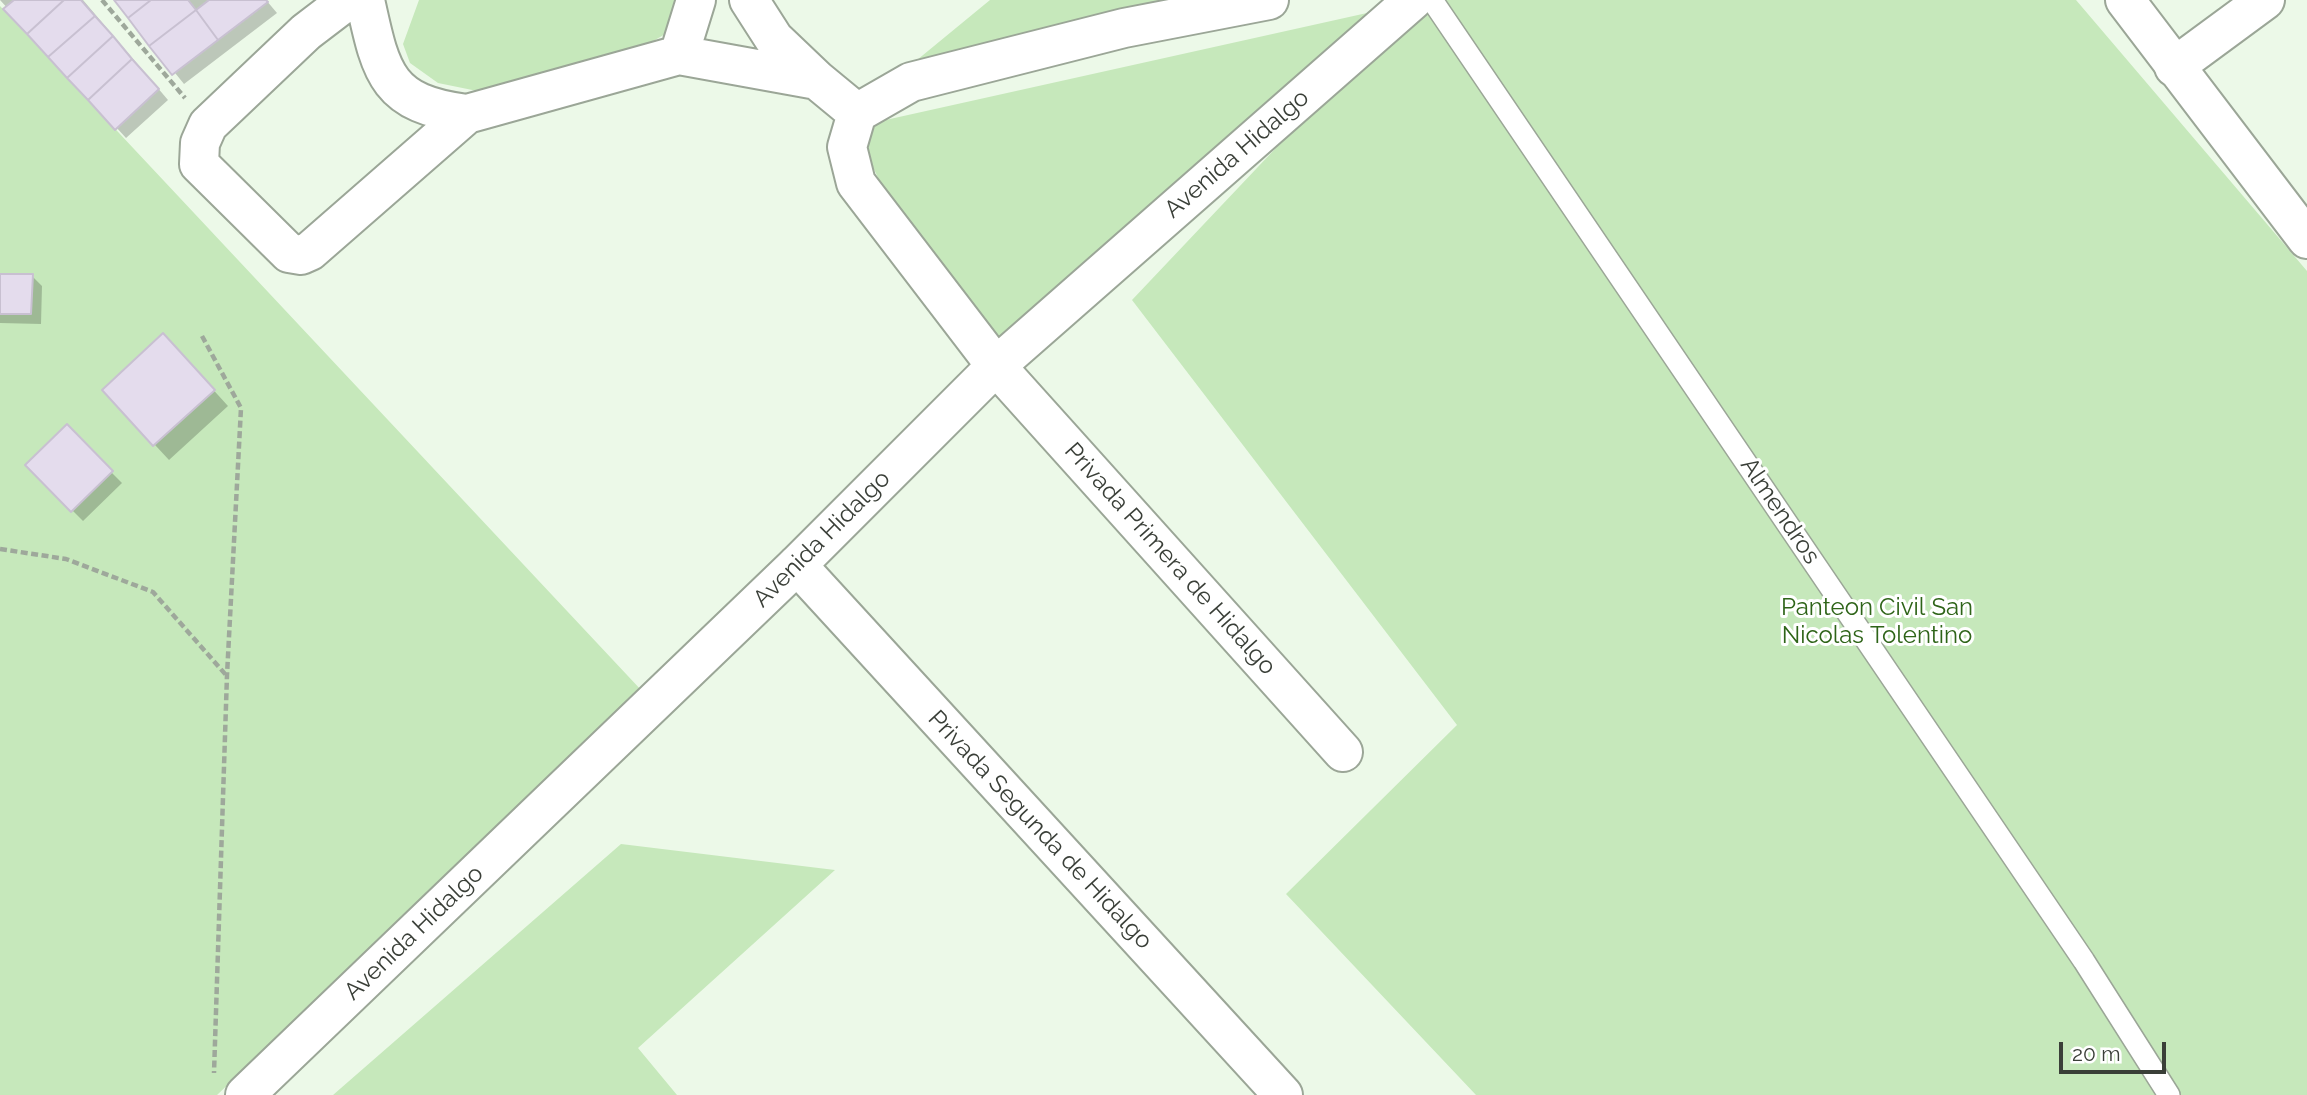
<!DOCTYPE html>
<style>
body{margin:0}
#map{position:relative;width:2307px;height:1095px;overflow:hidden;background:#ecf9e8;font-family:Raleway,sans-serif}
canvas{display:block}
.scale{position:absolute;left:2059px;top:1042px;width:107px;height:32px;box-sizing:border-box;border:4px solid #3a3f38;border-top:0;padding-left:9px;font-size:21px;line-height:24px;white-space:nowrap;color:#3a3f38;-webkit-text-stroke:5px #fff;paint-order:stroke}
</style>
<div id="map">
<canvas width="2307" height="1095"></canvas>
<div class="scale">20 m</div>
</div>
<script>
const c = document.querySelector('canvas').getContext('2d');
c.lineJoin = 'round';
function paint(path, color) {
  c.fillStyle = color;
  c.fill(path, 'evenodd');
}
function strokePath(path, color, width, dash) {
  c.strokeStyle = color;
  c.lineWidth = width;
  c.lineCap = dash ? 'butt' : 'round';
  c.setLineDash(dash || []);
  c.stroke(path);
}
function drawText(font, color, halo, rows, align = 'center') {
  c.font = font + ' Raleway,sans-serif';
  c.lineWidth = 6;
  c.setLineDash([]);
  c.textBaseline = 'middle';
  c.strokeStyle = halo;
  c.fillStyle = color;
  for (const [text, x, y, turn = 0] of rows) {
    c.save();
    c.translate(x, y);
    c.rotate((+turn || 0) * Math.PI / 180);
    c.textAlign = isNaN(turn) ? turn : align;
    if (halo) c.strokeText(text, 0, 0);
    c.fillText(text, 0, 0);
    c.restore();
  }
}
paint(new Path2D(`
 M419 0H693L667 33 643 47 492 94 438 83 410 63 403 44Z
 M990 0H1209L917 60Z
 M1416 0H2076L2307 271V1095H1476L1286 894 1457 725 1132 300Z
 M0 6 642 691 217 1095H0Z
 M1367 13 1009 350 884 190 869 159 866 134 881 121Z
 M621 844 835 870 638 1048 677 1095H333Z`), '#c6e8bb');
paint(new Path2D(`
 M0 0H83L168 100 126 138Z
 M116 0H266L277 13 184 84Z
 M0 275 32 276 42 286 41 324 0 323Z
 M178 351 228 406 169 460 104 390Z
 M66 427 122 483 83 521 27 465Z`), '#0003');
const building = new Path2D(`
 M14 0H64L27 34 3 9Z
 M64 0H81L95 16 48 57 27 34Z
 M114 0H151L128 18Z
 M151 0H188L196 10 149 46 128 18Z
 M209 0H266L268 2 218 40 196 10Z
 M196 10 218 40 172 75 149 46Z
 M95 16 113 36 67 78 48 57Z
 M113 36 132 59 88 100 67 78Z
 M132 59 159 89 115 130 88 100Z
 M0 274H33L31 314H0Z
 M163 333 215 390 153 446 102 390Z
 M67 424 113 471 71 512 25 465Z`);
paint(building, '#e4dced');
strokePath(building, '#c8c0d1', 2);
const service = new Path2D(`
 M1432 0 2084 961 2169 1095`);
const minor = new Path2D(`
 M348 0 306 32 208 125 200 143 199 164 289 253 301 255 310 251 467 114 679 55 817 80 857 113
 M365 0C381 73 386 104 467 114
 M749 0 774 39 817 80
 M1269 0 1124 28 911 82 857 113 847 147 856 183 996 366 1343 752
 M679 55 696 0
 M2174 67 2265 0
 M797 565 1283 1095`);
const tertiary = new Path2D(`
 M2125 0 2307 239
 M245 1095 797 565 996 366 1413 0`);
strokePath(service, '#9ba697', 24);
strokePath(minor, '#9ba697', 42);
strokePath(tertiary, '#9ba697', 42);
strokePath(new Path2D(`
 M102 0 185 98
 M202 336 241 408 227 675 214 1073
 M0 549 66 559 153 592 226 675`), '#9ea89b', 4.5, [7, 3.5]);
strokePath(service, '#fff', 21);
strokePath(minor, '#fff', 38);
strokePath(tertiary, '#fff', 38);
drawText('24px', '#3a3f38', '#fff', [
 ["Avenida Hidalgo",1237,154,-41],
 ["Almendros",1780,511,56],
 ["Avenida Hidalgo",822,539,-45],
 ["Privada Primera de Hidalgo",1170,559,48],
 ["Privada Segunda de Hidalgo",1040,830,47],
 ["Avenida Hidalgo",414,933,-44]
]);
drawText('24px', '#2e6418', '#fff', [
 ["Panteon Civil San",1877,608],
 ["Nicolas Tolentino",1877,636]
]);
</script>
